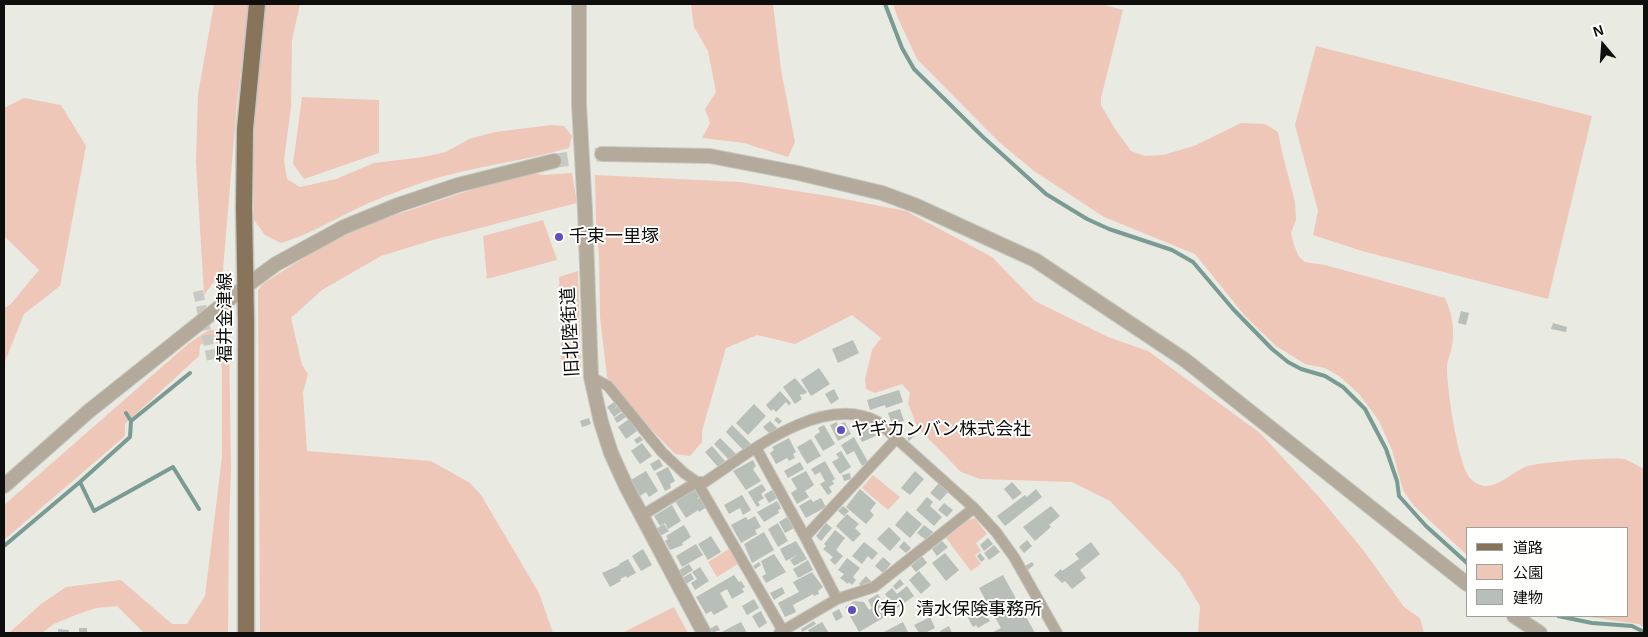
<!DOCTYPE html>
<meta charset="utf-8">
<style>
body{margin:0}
#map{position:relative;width:1648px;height:637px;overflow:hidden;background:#e9eae2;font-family:Arial,"Noto Sans JP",sans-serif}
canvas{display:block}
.frame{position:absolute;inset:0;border:5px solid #0e0e0c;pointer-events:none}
.legend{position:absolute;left:1466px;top:527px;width:162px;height:90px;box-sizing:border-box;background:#fffffe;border:1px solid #9f9f9d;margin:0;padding:6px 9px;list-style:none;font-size:15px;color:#0e0e0c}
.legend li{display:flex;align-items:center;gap:10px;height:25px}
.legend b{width:25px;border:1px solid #9f9f9d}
.north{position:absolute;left:1578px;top:20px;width:50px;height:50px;-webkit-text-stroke:4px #fffffe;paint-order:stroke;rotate:342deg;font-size:14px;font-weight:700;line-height:20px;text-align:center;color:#0e0e0c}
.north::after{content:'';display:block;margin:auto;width:18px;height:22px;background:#0e0e0c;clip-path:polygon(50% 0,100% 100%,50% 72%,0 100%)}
</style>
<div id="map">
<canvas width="1648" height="637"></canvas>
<div class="frame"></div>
<ul class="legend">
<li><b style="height:6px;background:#87745b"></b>道路</li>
<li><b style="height:14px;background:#efc7b9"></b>公園</li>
<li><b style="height:14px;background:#b8beb8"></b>建物</li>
</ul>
<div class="north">N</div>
</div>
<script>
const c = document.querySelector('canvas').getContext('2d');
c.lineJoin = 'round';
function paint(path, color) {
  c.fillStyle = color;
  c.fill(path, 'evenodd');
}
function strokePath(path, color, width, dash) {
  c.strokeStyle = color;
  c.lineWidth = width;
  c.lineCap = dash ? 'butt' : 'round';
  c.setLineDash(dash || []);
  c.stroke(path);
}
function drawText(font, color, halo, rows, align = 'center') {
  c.font = font + ' Arial,"Noto Sans JP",sans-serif';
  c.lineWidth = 4;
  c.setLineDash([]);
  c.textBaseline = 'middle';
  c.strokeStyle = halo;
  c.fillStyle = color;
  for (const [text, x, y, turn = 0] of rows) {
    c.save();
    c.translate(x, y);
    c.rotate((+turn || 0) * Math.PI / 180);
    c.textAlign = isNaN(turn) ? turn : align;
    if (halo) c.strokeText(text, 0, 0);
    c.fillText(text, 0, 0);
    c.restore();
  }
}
paint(new Path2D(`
 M214 4H249L237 103 223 270 204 295 196 162 198 94Z
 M266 4H300L292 40 291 107 284 160 287 179 300 187 336 179 374 163 423 157 446 152 469 139 495 132 551 125 564 126 572 136 569 148C521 162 472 166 424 182 400 190 377 199 354 210 330 222 307 235 281 243L265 235 254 220V138L259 55Z
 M691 4H773L781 70 795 142 788 157 744 143 702 138 710 123 705 109 716 92 708 51 694 27Z
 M893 4H1101L1123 10 1101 98V105L1115 129 1131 151 1145 156 1163 155 1194 146 1241 123 1265 124 1278 132 1282 152 1295 202 1296 220 1291 233 1294 245 1299 257 1305 262 1325 265 1445 298C1452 313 1455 330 1452 346 1451 353 1448 359 1447 365 1446 384 1458 467 1471 479 1475 483 1482 487 1488 486 1502 484 1513 472 1525 467 1537 462 1610 457 1624 459 1630 461 1638 466 1644 469V627L1639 624 1582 616H1627V528H1467V555L1414 506 1403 490 1392 450 1379 421 1360 395 1339 376 1325 368 1305 364 1276 346 1245 316 1195 254 1104 217 1034 171 999 142 917 59 897 16Z
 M1316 46 1592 116 1548 299 1362 251 1313 235 1318 211 1295 125Z
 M302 97 379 100V153L304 179 293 164Z
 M24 98 61 105 86 146 60 286 24 314 4 364V308L10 305 39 270 4 236V108Z
 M531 172 543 175 572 173 577 203 433 240 381 256 322 290 291 318 302 365 308 374 303 393 307 451 431 461 470 483 481 495 539 593 553 633H260L258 290 264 283 321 247 371 223 483 186Z
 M595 175 740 182 834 197 906 211 992 257 1035 301 1108 337 1148 351 1260 433 1320 498 1364 551 1404 607 1420 618 1424 633H1198L1200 606 1180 573 1110 501 1072 482 980 479 961 472 917 427 908 403 910 393 902 384 875 393 866 389 865 379 872 350 881 338 852 315 795 344 757 335 726 348 702 431V442L690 456 675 454 623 400 607 377 600 317 599 255 596 221Z
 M543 220 557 260 487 279 483 236Z
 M578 271 581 371 562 376 559 277Z
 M223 329 229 335 231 468 229 525 228 633H144L117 606 96 608 78 614 54 624 42 633H9L41 604 66 587 121 580 172 624H187L205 596 222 457V370L219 349 215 341 212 340 200 345 199 356 125 424V436L4 540V505L188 344 209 330Z
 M873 475 900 497 888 510 862 488Z
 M975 518 987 534 976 543 981 551 975 555 981 564 971 571 946 538 968 520Z
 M729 549 738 564 717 577 708 562Z
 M674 607 688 633H622Z`), '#efc7b9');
strokePath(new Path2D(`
 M885 4 902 48 914 69 983 137 1046 194 1087 219 1109 229 1172 250 1193 262 1233 309 1272 349 1288 362 1301 369 1325 376 1343 387 1365 409 1386 449 1397 481 1399 496 1426 526 1467 563
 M126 413 131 421
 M80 482 94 511 173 467 199 509
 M4 546 80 482 130 437 131 421 190 373
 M1558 616 1592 623 1632 626 1644 632`), '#7a9b93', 4);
paint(new Path2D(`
 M1461 311 1469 313 1466 325 1458 323Z
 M1553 323 1567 327 1566 332 1551 329Z
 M853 340 859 353 838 363 832 349Z
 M819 368 830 384 811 396 801 380Z
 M795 378 807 392 803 395 802 394 800 395 802 399 795 404 783 387Z
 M834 389 839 399 831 404 825 394Z
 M899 390 903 402 886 408 885 405 870 410 867 400Z
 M780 391 791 403 789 406 786 402 776 412 773 409 771 411 766 405Z
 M614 402 617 406 613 410 618 406 622 411 614 417 607 407Z
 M754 404 766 416 748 435 736 423Z
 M900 409 904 421 892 424 888 413Z
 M623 412 626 417 617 423 614 418Z
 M777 417 782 421 779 424 774 420Z
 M589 418 591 424 582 427 580 421Z
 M629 419 637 431 626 439 618 427Z
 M770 421 777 428 770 434 763 427Z
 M837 422 838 425 845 422 851 434 838 441 830 425Z
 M732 425 751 444 744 451 726 432Z
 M824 425 835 444 823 451 814 436 820 432 818 428Z
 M872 426 876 436 862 442 858 434Z
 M913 432 916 434 909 441 907 438Z
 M640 436 643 440 637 444 634 440Z
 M854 437 868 462 862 466 854 451 847 455 841 445Z
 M720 438 736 454 729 460 714 444Z
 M789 438 796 452 793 454 795 458 789 461 787 458 776 464 770 453 774 450 772 447Z
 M811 439 821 456 807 464 797 447Z
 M642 443 652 456 640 464 631 451Z
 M712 446 725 461 718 467 705 452Z
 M841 451 851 467 840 474 832 462 839 458 836 454Z
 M659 459 663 466 654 471 650 464Z
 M753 460 756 466 753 469 761 481 746 490 733 471Z
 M825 461 835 479 832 481 834 484 829 487 832 492 828 495 820 484 825 481 820 472 815 475 811 469Z
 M800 462 804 469 788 478 784 471Z
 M668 467 675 481 670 484 671 488 665 491 656 473Z
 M646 471 658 491 649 497 646 492 640 496 631 480Z
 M806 471 814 485 805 491 809 497 797 504 791 493 797 489 791 479Z
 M915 471 924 479 910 495 901 488Z
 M850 473 851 479 844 481 842 475Z
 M1012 482 1022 493 1013 500 1004 489Z
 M939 483 949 491 940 501 930 493Z
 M762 484 766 490 761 494 764 498 758 502 760 505 757 507 748 492Z
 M695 489 700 496 697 499 700 498 707 507 699 512 698 510 686 518 675 501Z
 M860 489 876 503 870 511 874 515 866 524 846 507Z
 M1036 489 1042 497 1005 526 997 516 1025 495 1027 497Z
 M772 490 777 498 769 503 764 495Z
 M742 495 751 510 743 515 740 508 729 514 724 505Z
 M927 497 933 502 930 506 942 517 934 526 916 510Z
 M821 498 826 507 806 518 799 506 811 499 813 502Z
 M777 501 780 506 781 509 778 510 779 513 764 522 757 512Z
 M944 503 953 510 947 517 938 510Z
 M672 505 681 521 668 529 665 523 660 526 654 516Z
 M843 506 849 511 844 516 838 511Z
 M1051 506 1060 516 1049 525 1051 527 1035 541 1023 527Z
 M907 511 922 524 910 538 895 525Z
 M847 514 859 524 855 528 861 534 853 542 836 526Z
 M755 516 761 527 755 530 757 534 741 543 731 525 746 517 748 520Z
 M787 517 794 528 785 533 779 522Z
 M778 523 788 541 778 547 768 529Z
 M826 523 832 528 821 541 816 536Z
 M664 524 669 531 660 536 656 529Z
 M684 525 691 537 682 543 683 545 670 550 665 541 668 539 666 536Z
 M924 525 933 532 926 540 917 533Z
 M889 527 901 539 890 551 877 539Z
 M835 530 845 538 836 550 843 556 835 565 830 560 833 557 823 549 826 546 824 544Z
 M764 532 774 550 752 563 744 544Z
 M711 536 721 552 708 560 698 544Z
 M988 538 993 544 984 551 980 545Z
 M1027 540 1032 546 1024 553 1019 547Z
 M796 541 807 559 794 566 790 560 799 554 786 561 780 549Z
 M904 541 911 548 906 553 899 547Z
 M942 541 948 547 937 556 932 549Z
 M864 542 878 553 872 560 868 556 862 564 852 556Z
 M1091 542 1100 554 1080 570 1086 578 1072 589 1065 581 1062 583 1054 575 1061 569 1062 571 1079 559 1075 554Z
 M696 544 703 555 682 567 676 556Z
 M994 545 1000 552 989 560 984 553Z
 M643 549 652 565 641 571 632 556Z
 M945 553 959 570 946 581 932 563Z
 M980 553 985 559 981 562 977 556Z
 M774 554 786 572 766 583 762 576 766 574 761 561Z
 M922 556 927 563 916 572 911 566Z
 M883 557 891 564 883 573 875 566Z
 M847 558 860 568 853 577 856 580 852 585 849 582 848 584 840 578 844 574 838 570Z
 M628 559 636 573 627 578 626 576 620 579 621 581 610 587 602 573 620 565 619 564Z
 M808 560 813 570 798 578 793 569Z
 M759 562 761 565 755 569 753 566Z
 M1032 562 1034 565 1028 570 1025 566Z
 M689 564 693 570 682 577 678 571Z
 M700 567 709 581 695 590 691 583 697 579 692 572Z
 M919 571 931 585 921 594 909 580Z
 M812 572 823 587 818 591 819 594 814 596 813 594 793 605 796 612 785 617 778 603 799 592 793 582Z
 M691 573 694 579 686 584 682 578Z
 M734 575 739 582 741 581 745 587 742 589 744 592 732 599 727 589 720 593 728 607 714 615 711 611 706 614 696 597Z
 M1003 575 1035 633H991L1001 628 979 588Z
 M866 576 872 582 864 588 859 584Z
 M900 579 904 584 896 590 893 586Z
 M907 586 914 596 896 609 885 594 892 588 897 594Z
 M782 587 785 593 774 600 770 593Z
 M878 594 890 614 859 632 845 607 853 602 859 613 853 601 864 602 869 610 872 608 868 600Z
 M754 599 759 608 747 615 742 606Z
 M982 608 990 621 978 628 976 625 973 627 967 616Z
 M839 609 843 617 836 621 832 613Z
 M761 611 767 623 759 628 752 616Z
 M930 617 935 628 925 633H919L914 625Z
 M814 621 816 624 802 632 801 629Z
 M741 622 747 633H720L731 627Z
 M822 622 829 633H810L808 630Z
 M903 622 908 632 882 633Z
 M717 625 720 630 712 633 709 629Z
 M949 626 952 633H941L940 631Z
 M79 628H87V633H79Z
 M58 629 69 630V633H58Z`), '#b8beb8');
strokePath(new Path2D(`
 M198 291 212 361`), '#c8c9c2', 10, [10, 5]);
strokePath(new Path2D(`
 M554 161 602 154`), '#c8c9c2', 14, [14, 7]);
const minor = new Path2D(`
 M591 377 608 386 662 452 684 473 697 482H705C750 452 823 392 878 422L974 508 996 532 1014 557 1057 633
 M756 448 805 537 837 599
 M641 516 697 482 783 631
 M805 537 897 438
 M779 633 837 599 874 587 974 508`);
const tertiary = new Path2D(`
 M579 4V105L585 210 591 377 601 422 611 453 626 486 704 633
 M602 154 710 156 798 173 882 193 917 206 1035 260 1185 360 1467 584
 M4 486 89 411 246 286 276 264 344 227 398 205 458 185 554 161
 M1514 616 1540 633`);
const primary = new Path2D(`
 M246 633V322L244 207 245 129 257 4`);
strokePath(minor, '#c6c7c0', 12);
strokePath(tertiary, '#c6c7c0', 16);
strokePath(primary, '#c6c7c0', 19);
strokePath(minor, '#b4aa9c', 10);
strokePath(tertiary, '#b4aa9c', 14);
strokePath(primary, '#87745b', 16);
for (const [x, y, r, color] of [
 [559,237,5,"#5d4ec6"],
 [841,430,5,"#5d4ec6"],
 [852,610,5,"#5d4ec6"]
]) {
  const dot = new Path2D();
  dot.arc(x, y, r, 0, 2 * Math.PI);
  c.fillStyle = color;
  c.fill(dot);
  strokePath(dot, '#fffffe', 2);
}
drawText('18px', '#0e0e0c', '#fffffe', [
 ["千束一里塚",569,237],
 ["ヤギカンバン株式会社",851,430],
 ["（有）清水保険事務所",862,610]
], 'left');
drawText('18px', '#0e0e0c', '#fffffe', [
 ["福井金津線",226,318,-90],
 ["旧北陸街道",571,332,-93]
]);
</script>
